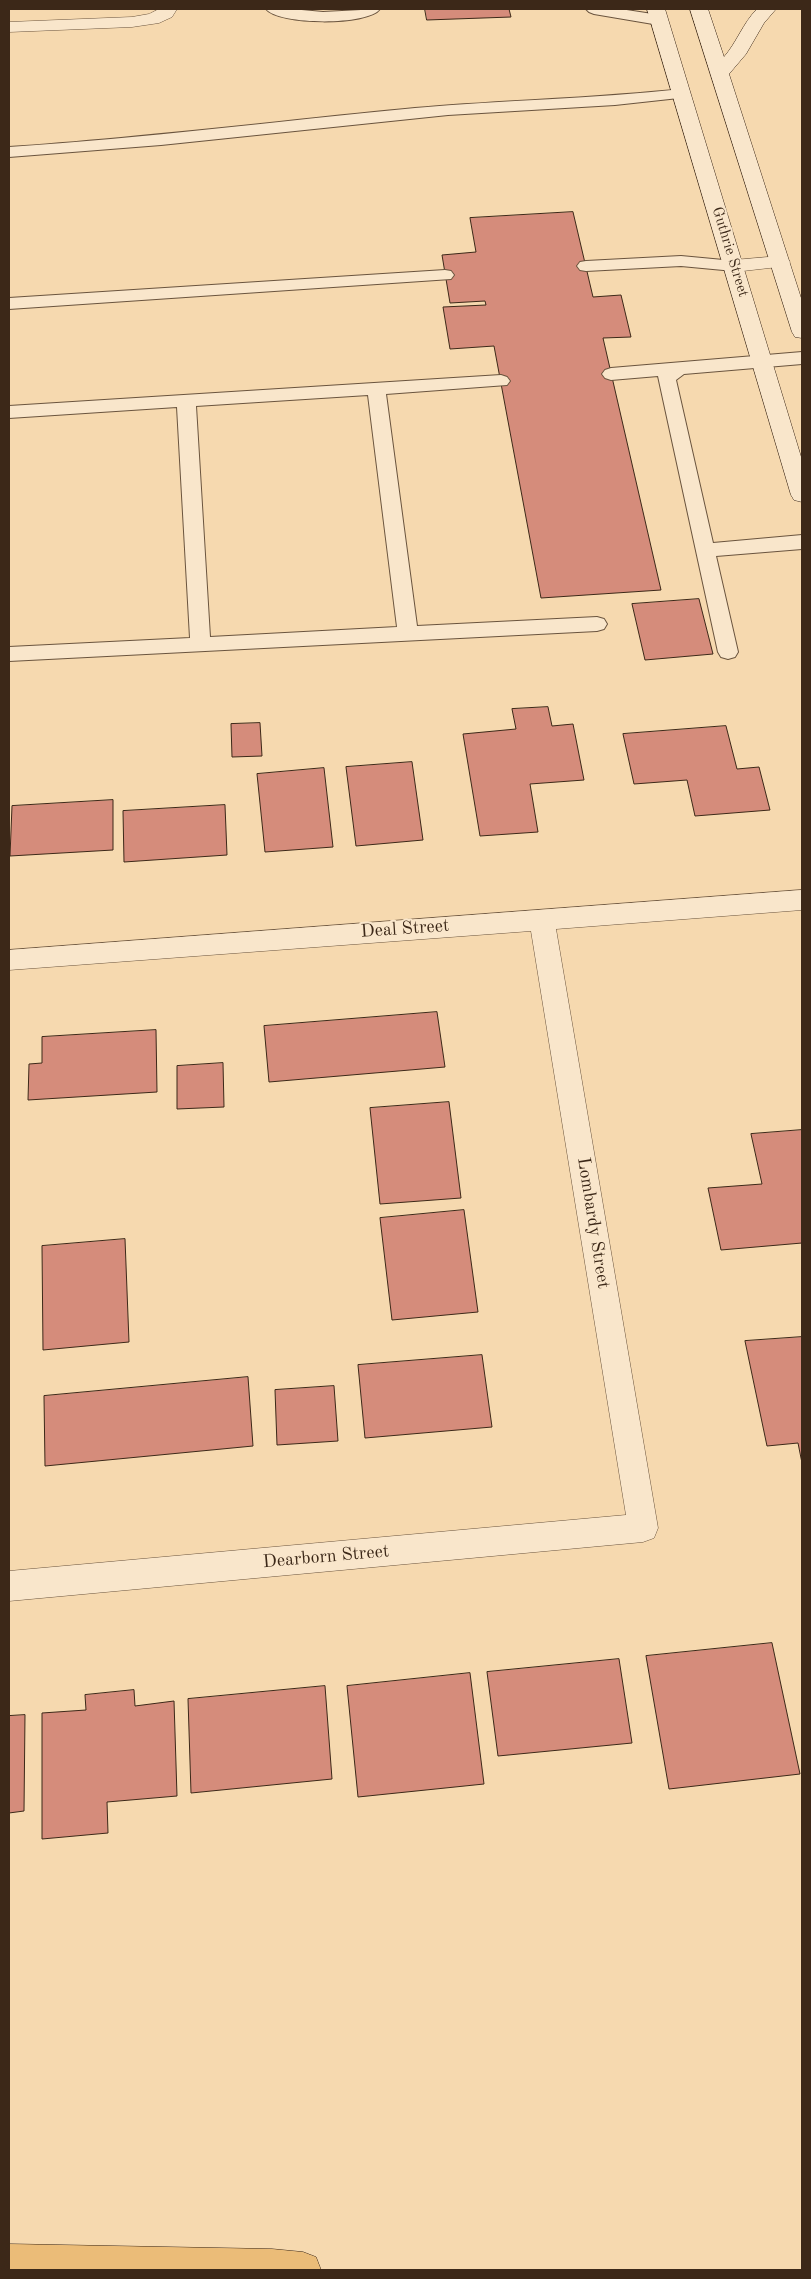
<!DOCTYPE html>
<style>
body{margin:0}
#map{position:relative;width:811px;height:2279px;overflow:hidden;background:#f6d9af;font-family:"Old Standard TT",serif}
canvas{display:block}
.frame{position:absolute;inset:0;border:10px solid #3c2818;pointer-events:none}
</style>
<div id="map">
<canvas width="811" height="2279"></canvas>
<div class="frame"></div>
</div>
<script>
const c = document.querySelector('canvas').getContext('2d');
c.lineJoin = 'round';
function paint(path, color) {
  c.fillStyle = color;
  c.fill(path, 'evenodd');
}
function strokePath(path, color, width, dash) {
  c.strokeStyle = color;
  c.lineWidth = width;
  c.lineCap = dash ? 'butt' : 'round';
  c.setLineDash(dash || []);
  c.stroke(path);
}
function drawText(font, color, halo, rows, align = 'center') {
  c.font = font + ' "Old Standard TT",serif';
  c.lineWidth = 4;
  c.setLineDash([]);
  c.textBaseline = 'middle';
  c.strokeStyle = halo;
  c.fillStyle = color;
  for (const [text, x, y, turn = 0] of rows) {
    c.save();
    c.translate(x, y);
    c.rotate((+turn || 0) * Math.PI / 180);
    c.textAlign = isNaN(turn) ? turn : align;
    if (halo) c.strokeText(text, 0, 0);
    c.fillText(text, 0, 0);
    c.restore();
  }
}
const building = new Path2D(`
 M425 9H509L511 17 427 20Z
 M573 212 593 297 621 295 631 337 603 338 661 590 541 598 494 346 450 349 443 307 486 305 485 301 450 303 442 255 476 252 470 218Z
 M699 599 713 654 645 660 632 604Z
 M548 707 552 726 573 724 584 780 530 784 538 832 480 836 463 734 516 729 512 709Z
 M260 723 262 756 232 757 231 724Z
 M726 726 737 769 759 767 770 810 695 816 687 780 634 784 623 734Z
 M412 762 423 840 356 846 346 767Z
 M324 768 333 847 265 852 257 774Z
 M113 800V850L10 856 12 806Z
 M225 805 227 855 124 862 123 811Z
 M437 1012 445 1067 269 1082 264 1026Z
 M156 1030 157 1092 28 1100 29 1064 42 1063V1037Z
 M223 1063 224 1107 177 1109V1066Z
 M449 1102 461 1198 380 1204 370 1108Z
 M802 1130V1243L721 1250 708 1188 762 1184 751 1134Z
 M464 1210 478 1312 392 1320 380 1218Z
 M125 1239 129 1342 43 1350 42 1246Z
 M802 1337V1463L798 1443 767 1446 745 1341Z
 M482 1355 492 1427 365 1438 358 1365Z
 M248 1377 253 1446 45 1466 44 1396Z
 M334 1386 338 1441 277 1445 275 1390Z
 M772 1643 800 1774 669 1789 646 1656Z
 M619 1659 632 1743 498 1756 487 1672Z
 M470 1673 484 1784 358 1797 347 1686Z
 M325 1686 332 1779 191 1793 188 1699Z
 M134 1690 135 1706 174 1701 177 1796 107 1802 108 1833 42 1839V1713L86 1710 85 1695Z
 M25 1715 24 1811 9 1813V1716Z`);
paint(building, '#d58c7b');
strokePath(building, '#3c2818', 1);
const lane = new Path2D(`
 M266 9H291L323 12 380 9C368 26 278 25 266 9Z
 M586 9H620L659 15 665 17 667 20 665 23 659 25 594 14 589 12Z
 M682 89 688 91 690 94 688 97 615 105 448 115 161 145 9 157V147C145 138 279 121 415 108 504 100 593 99 682 89Z
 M681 256 734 261 740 262 743 266 740 270 734 271 681 266 586 271 580 270 577 266 580 262 586 261Z
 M445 270 451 271 454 275 451 279 9 309V298Z
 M802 352V364L684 374 676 380 713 543 802 535V549L716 556 738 652 735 657 728 659 721 657 718 652 658 376 611 380 605 378 602 374 605 370 611 368Z
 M501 375 507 377 510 381 507 385 386 394 417 626 597 617 604 619 607 624 604 629 597 631 9 661V647L190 638 177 407 9 418V406ZM368 395 397 627 210 637 196 406Z`);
const street = new Path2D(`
 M159 9H177L172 17 159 23 132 27 9 32V22L132 17 149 14Z
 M780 256 787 258 790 262 787 266 734 272 727 270 724 266 727 262 734 260Z
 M802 890V910L556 929 658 1528 654 1538 643 1542 9 1601V1571L626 1515 531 931 9 970V950Z`);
const secondary = new Path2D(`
 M647 9H665L802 460V502L794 500 791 495Z
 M690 9H708L724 57C737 42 743 23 757 9H776L764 23 746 54 729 74 802 301V338L795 337 792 332Z`);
const primary = new Path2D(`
 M9 2244 272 2249 303 2252 316 2257 321 2270H9Z`);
strokePath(lane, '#6a543e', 2);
strokePath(street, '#6a543e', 1);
strokePath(secondary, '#3c2818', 1);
strokePath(primary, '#3c2818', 1);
paint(lane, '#f9e6cb');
paint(street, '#f9e6cb');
paint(secondary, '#f9e6cb');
paint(primary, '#ebbc78');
drawText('15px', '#3c2818', '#f9e6cb', [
 ["Guthrie Street",730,252,73]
]);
drawText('18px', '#3c2818', '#f9e6cb', [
 ["Deal Street",405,929,-4],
 ["Lombardy Street",593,1223,81],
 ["Dearborn Street",326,1557,-5]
]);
</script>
